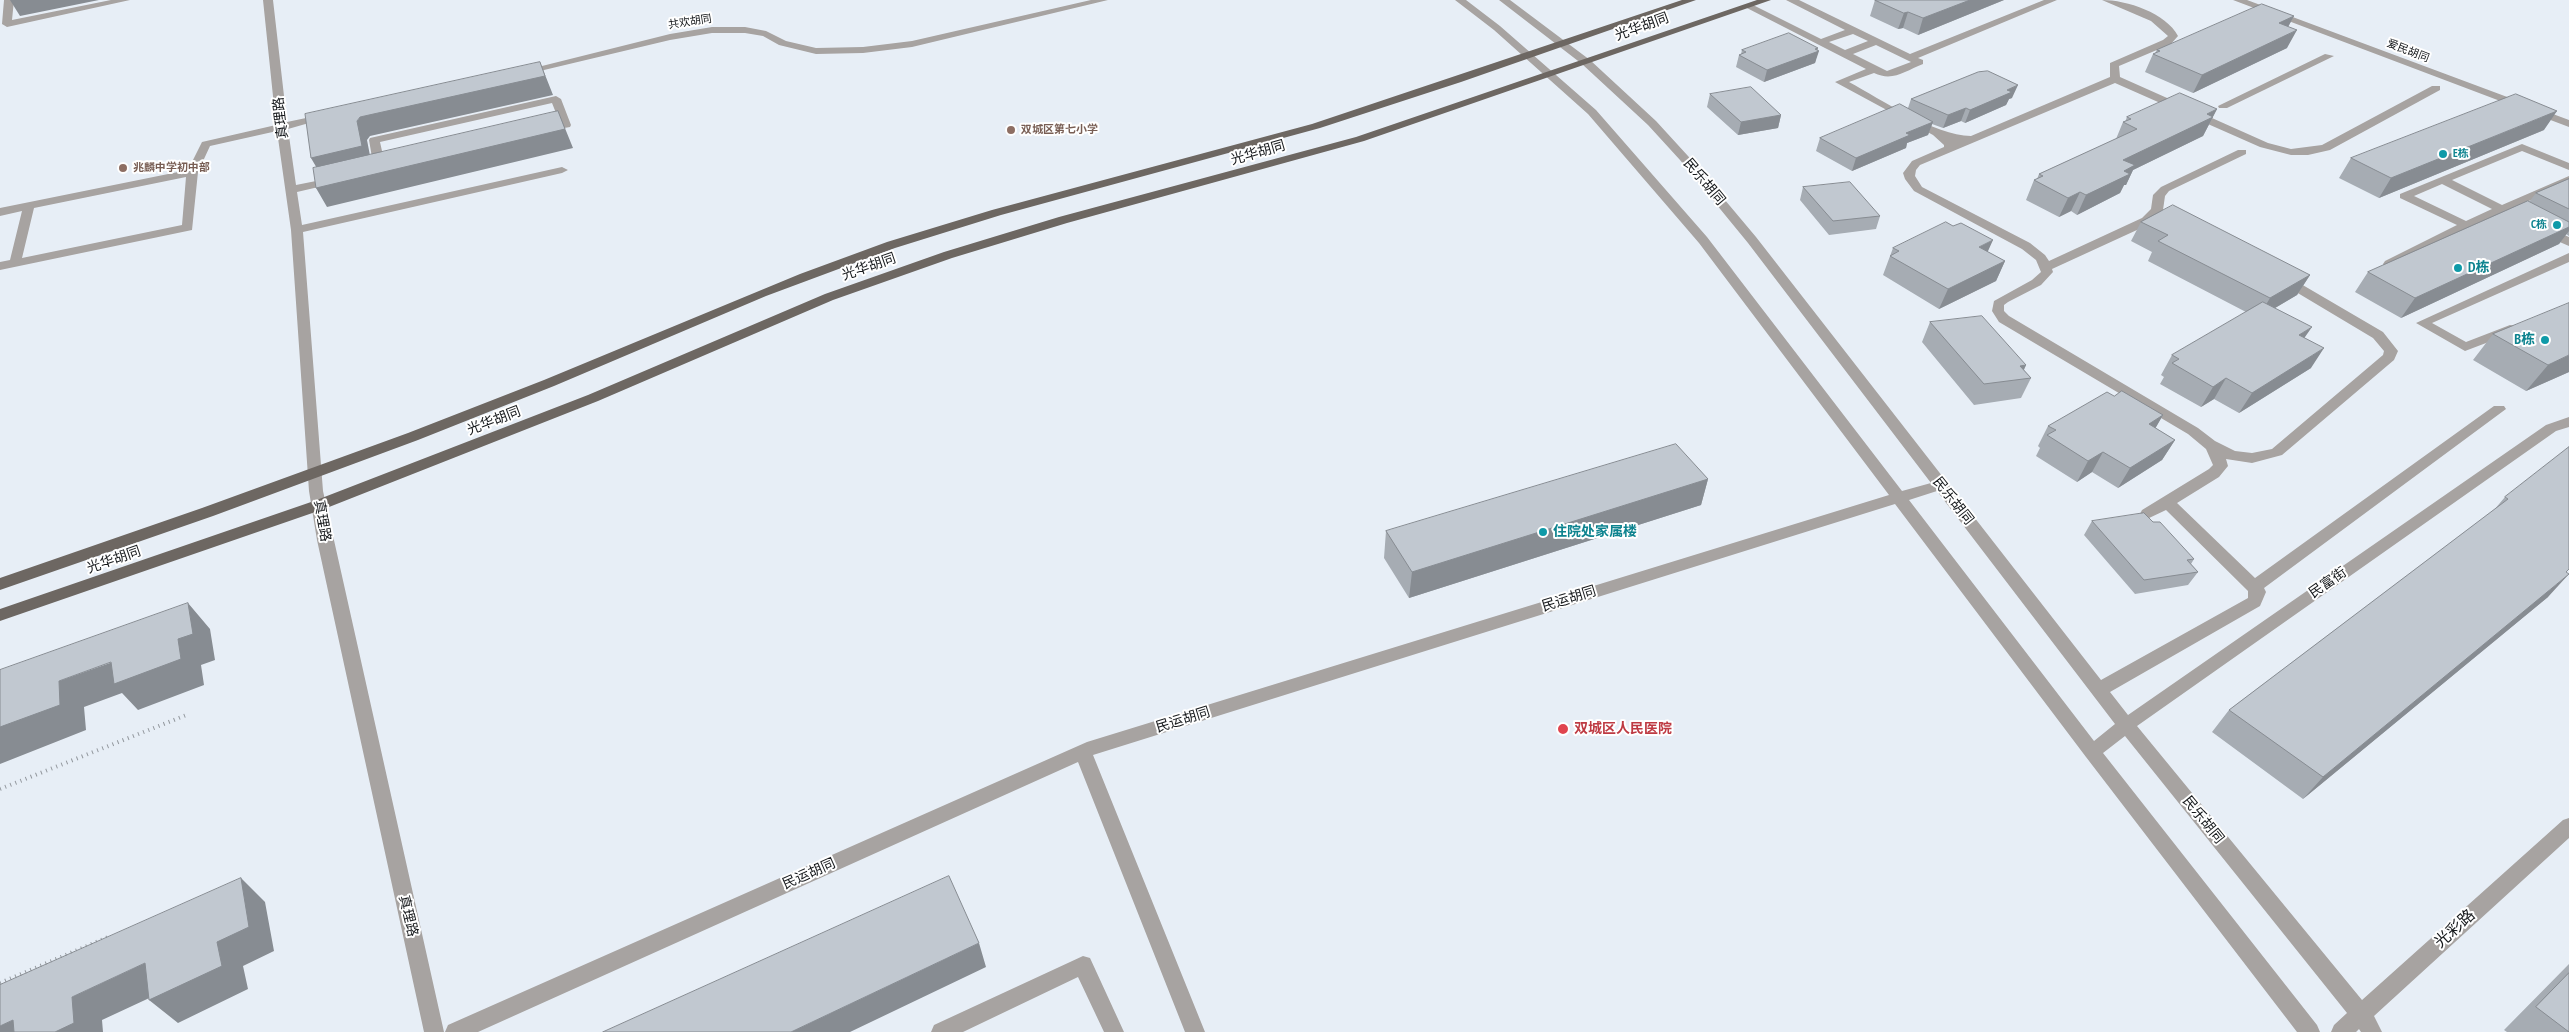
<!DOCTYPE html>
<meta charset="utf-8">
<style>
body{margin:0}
canvas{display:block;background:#e7eef6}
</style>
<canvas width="2569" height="1032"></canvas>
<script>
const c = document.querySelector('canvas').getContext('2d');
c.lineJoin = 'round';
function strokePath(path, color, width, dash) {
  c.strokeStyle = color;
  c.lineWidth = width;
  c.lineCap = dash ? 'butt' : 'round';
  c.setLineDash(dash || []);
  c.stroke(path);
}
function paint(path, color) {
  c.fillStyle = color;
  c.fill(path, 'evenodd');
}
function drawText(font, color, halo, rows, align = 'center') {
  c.font = font + ' "PT Sans Narrow","Noto Sans SC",sans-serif';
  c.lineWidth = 4;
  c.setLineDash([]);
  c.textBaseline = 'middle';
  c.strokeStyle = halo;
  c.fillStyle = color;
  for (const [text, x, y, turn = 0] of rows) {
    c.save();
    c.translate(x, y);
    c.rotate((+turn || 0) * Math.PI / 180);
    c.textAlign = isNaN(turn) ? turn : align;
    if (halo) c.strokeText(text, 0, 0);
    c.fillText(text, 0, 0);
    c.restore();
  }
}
strokePath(new Path2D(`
 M0 789 189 714
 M0 983 108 937`), '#93989e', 4, [1, 4.5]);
paint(new Path2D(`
 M4 0H14L12 20 111 0H130L7 27 2 24Z
 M263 0H273L287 122 325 114 330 117 288 129 296 185 336 177 342 180 340 182 297 192 302 225 562 167 568 170 562 173 303 232 323 491 444 1032H424L317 540 309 491 291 230 277 131 210 146 198 172 192 230 0 270V262L10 260 22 211 0 216V208L188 170 202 142 276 125ZM186 177 182 225 22 258 34 208Z
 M1091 0H1108L912 47 863 53 816 54 779 45 763 36 745 33H712L670 40 523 75 518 72 670 34 712 27H745L766 31 786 41 816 48 863 47 912 41Z
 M1455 0H1466L1500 26 1596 110 1707 237 1902 491 1931 483 1748 243 1680 160 1648 125 1582 64 1499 0H1510L1590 60 1656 121 1688 156 1756 237 2101 680 2248 598V591L2166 510 2147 519 2140 514 2142 510 2209 469 2213 465 2206 449 2188 434 1999 322 1992 311 1994 301 2032 280 2041 272 2036 260 2022 249 1914 191 1905 179 1903 173 1912 161 1944 147V145L1933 135 1835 82 1866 69 1743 6 1751 4 1821 39 1845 30 1786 0H1799L1910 54 2044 0H2057L1918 58 1923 60V64C1905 71 1893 82 1874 73L1849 82C1882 100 1934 135 1971 136L2110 77V63L2163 40 2168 36 2151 21 2102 0C2127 0 2166 13 2178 36L2171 44 2119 66 2120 77 2268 143 2291 149 2322 145 2432 86H2440V90L2330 150 2308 155H2291L2260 147 2115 83 1920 165 1916 170 1915 176 1922 187 2030 243 2045 255 2049 261 2142 218 2151 209 2153 195 2161 187 2238 150H2246V154L2169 191 2165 196 2163 210 2150 224 2052 269 2053 272 2041 285 2008 302 2004 305V311L2009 316 2198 428 2215 441 2235 451 2252 453 2272 449 2383 355 2384 351 2373 338 2281 283 2279 280 2281 277H2289L2383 332 2398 351 2394 360 2282 455 2252 463 2226 459 2228 466 2219 477 2177 503 2255 578 2494 406H2504L2506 409 2264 588 2266 592 2260 606 2110 692 2128 715 2546 425 2569 417V427L2556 431 2137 726 2362 1000 2563 820 2569 818V838L2374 1016 2382 1032H2361L2359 1029 2356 1032H2331L2334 1025 2347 1013 2125 736 2103 753 2317 1025 2320 1032H2297L2086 757 1895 504 1093 755 1205 1032H1185L1078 762 478 1032H445L448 1025 1087 742 1889 495 1699 243 1588 114 1494 30ZM1853 34 1868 41 1845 50 1829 42ZM1876 45 1911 62 1887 71 1853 54ZM1937 491 2115 724 2094 741 1909 500Z
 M2233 0H2247L2569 120V127Z
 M2325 54 2334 56 2227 108H2219L2218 106Z
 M556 96 561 99 571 125 570 127 541 132V128L560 123 552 103 380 142 386 169 380 172 374 169 369 140 370 138Z
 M2522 144 2569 163V170L2522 151 2452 180 2502 205 2569 176V183L2511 209 2513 212 2511 214H2501L2393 267H2385L2383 264 2385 261 2457 225 2400 198V194ZM2442 184 2492 209 2466 221 2414 196Z
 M2545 227 2569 237V246L2541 234 2539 231Z
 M2569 253V262L2432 323 2466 342 2510 325 2515 326 2516 329 2515 332 2465 351 2416 323Z
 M1083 956 1090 958 1124 1032H1104L1078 977 963 1032H931L934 1025Z`), '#a7a3a1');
paint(new Path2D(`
 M1682 0H1696L1461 82 1320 128 1001 215 895 248 766 296 554 386 418 440 213 516 0 590V578L202 508 408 433 544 380 800 274 887 242 992 210 1312 124Z
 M1757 0H1771L1364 141 1067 223 952 258 833 300 598 401 324 509 0 621V609L314 501 588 395 825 294 944 252 1059 217 1356 137Z`), '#6d6762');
paint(new Path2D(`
 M1875 0H2004L1918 35 1903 28 1898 29 1870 16Z
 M2294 16 2288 27 2287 48 2193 93 2145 72 2153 54 2155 53 2157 50Z
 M1742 50H1818L1815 63 1764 82 1736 67 1739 55 1741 54Z
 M1710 94 1781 115 1778 128 1738 135 1707 107Z
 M2012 98 2009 99 2006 105 1965 123 1961 121 1943 128 1932 124 1928 135 1907 143 1906 148 1852 171 1816 151 1820 138 1908 108 1911 99Z
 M2217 109 2203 136 2133 170 2126 185H2124L2120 193 2077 215 2071 211 2059 217 2026 200 2034 180 2037 179 2039 174 2116 139 2123 122H2125L2127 117Z
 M2544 130 2379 198 2339 178 2351 158Z
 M2569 179V236L2566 234 2559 244 2401 318 2355 292 2368 272 2529 202 2536 193Z
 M1803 187 1880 216 1876 229 1829 235 1800 200Z
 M2141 222 2310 275 2297 295 2275 308 2305 338 2311 368 2239 413 2214 399 2201 407 2160 384 2164 377 2161 375 2172 355 2246 312 2148 261 2152 252 2131 241Z
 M1893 248 1988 252 2005 261 1996 281 1939 309 1883 275Z
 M1930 322 2026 365 2024 370 2031 378 2021 398 1974 405 1922 342Z
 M2493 334 2569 372 2526 391 2473 360Z
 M2163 415 2155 428 2175 440 2162 460 2118 488 2092 472 2077 482 2036 456 2040 448 2038 446 2048 426Z
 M2569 447 2548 597 2303 799 2212 732 2229 710 2494 510 2505 497Z
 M1708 479 1701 505 1409 598 1384 558 1386 531Z
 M2092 521 2153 522 2194 559 2191 564 2198 572 2188 585 2135 594 2084 535Z
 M2569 964V1032H2507L2504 1030Z`), '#a6acb3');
paint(new Path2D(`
 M10 0H99L20 16Z
 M1970 0H2004L1918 35 1923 18Z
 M1908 12 1903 28 1898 29 1904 13Z
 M2294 16 2284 34 2279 23Z
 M2297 30 2287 48 2193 93 2202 75Z
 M1818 48 1817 52 1819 51 1815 63 1764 82 1767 70Z
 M540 62 553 95 370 136 367 140 372 166 322 177 311 158 357 121 360 117Z
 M2018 85 2012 98 2009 99 2006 105 1965 123 1970 110 2007 90Z
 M1966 108 1961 121 1943 128 1948 115Z
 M2217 109 2203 136 2133 170 2126 185H2124L2120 193 2077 215 2086 195 2123 160Z
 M558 111 573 148 327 207 316 188Z
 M2557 111 2544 130 2379 198 2391 178Z
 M1781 115 1778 128 1738 135 1741 122Z
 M1933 122 1928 135 1907 143 1906 148 1852 171 1856 158 1906 133Z
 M2080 192 2071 211 2059 217 2068 198Z
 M2569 227V231L2559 244 2401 318 2415 298Z
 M1993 240 1984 260 1979 247Z
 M2005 261 1996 281 1939 309 1948 289Z
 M2310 275 2297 295 2258 318 2270 298Z
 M2312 327 2298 347 2299 335Z
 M2324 348 2311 368 2239 413 2252 393Z
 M2569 355V372L2526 391 2548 365Z
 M2026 365 2019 379 2020 366Z
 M2226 378 2214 399 2201 407 2213 387Z
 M2163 415 2151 436 2149 424Z
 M2175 440 2162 460 2118 488 2130 468Z
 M2103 452 2092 472 2077 482 2088 461Z
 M1708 479 1701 505 1409 598 1412 572Z
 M2569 574 2548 597 2303 799 2323 777Z
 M188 603 210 629 215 660 201 665 204 685 138 710 122 693 84 707 86 730 0 764V727L59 681 178 639Z
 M241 878 265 902 274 951 243 966 248 989 178 1023 149 1000Z
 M979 943 986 967 850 1032H791Z
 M145 963 173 987 102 1020 103 1032H55L72 997Z
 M13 1020 30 1032H0V1026Z`), '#878c92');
const building = new Path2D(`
 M1875 0H1970L1923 18 1908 12 1904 13Z
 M2262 4 2294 16 2279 23 2297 30 2202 75 2153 54 2160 51 2157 50Z
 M1789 33 1818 48 1815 49 1819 51 1767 70 1739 55 1746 52 1742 50Z
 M540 62 545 76 360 117 357 121 362 146 311 158 305 114Z
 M1988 71 2018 85 2007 90 2012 92 1970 110 1966 108 1948 115 1911 99 1978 72Z
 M1751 87 1781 115 1741 122 1710 94Z
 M2180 93 2217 109 2207 114 2213 117 2123 160 2135 165 2124 171 2130 174 2086 195 2080 192 2068 198 2034 180 2043 176 2039 174 2137 129 2123 122 2131 119 2127 117Z
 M2516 94 2557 111 2391 178 2351 158Z
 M1900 104 1933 122 1906 133 1910 135 1856 158 1820 138Z
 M558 111 565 129 316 188 313 168Z
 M2569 179V209L2536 193Z
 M1850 182 1880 216 1833 221 1803 187Z
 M2528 201 2569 222V227L2415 298 2368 272Z
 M2173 205 2310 275 2270 298 2158 241 2168 235 2141 222Z
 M1946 222 1953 226 1961 223 1993 240 1979 247 2005 261 1948 289 1890 256 1899 251 1893 248Z
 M2263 302 2312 327 2299 335 2324 348 2252 393 2226 378 2213 387 2172 363 2179 359 2172 355Z
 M2569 303V355L2548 365 2493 334Z
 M1982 316 2026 365 2020 366 2031 378 1984 384 1930 322Z
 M2122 391 2163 415 2149 424 2175 440 2130 468 2103 452 2088 461 2047 435 2056 430 2048 426 2107 392 2114 396Z
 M1676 444 1708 479 1412 572 1386 531Z
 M2569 447V569L2566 572 2569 574 2323 777 2229 710 2508 499 2505 497Z
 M2144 513 2153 522H2160L2194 559 2187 560 2198 572 2144 580 2092 521Z
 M188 603 193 634 178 639 181 659 114 684 111 662 59 681 60 705 0 727V670Z
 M949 876 979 943 791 1032H603Z
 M241 878 249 927 217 942 222 966 149 1000 145 963 72 997 74 1023 55 1032H14L13 1020 0 1026V985Z
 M2569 973V1032L2536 1007Z`);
paint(building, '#c1c8d0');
strokePath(building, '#878c92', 1);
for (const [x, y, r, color] of [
 [1011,130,5,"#8d6e63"],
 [2443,154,5,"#0f9aa8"],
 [123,168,5,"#8d6e63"],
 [2557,225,5,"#0f9aa8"],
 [2458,268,5,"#0f9aa8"],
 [2545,340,5,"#0f9aa8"],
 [1543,532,5,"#0f9aa8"],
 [1563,729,6,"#e0444e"]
]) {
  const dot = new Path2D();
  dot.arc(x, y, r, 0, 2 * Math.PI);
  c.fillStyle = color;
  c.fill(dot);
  strokePath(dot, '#fff', 2);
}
drawText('11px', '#15181b', '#fff', [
 ["共欢胡同",690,22,-9],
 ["爱民胡同",2408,51,21]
]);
drawText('bold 11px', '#785e54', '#fff', [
 ["双城区第七小学",1021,130],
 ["兆麟中学初中部",133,168]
], 'left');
drawText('bold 11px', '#0d838f', '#fff', [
 ["E栋",2453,154],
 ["C栋",2547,225,"right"]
], 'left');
drawText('14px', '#15181b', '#fff', [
 ["光华胡同",1642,27,-20],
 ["真理路",281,118,-97],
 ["光华胡同",1258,153,-16],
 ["民乐胡同",1704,182,50],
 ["光华胡同",869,267,-19],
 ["光华胡同",494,421,-21],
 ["民乐胡同",1953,501,52],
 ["真理路",322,521,80],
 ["光华胡同",114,560,-19],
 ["民富街",2328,583,-35],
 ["民运胡同",1569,599,-17],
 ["民运胡同",1183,720,-17],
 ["民乐胡同",2203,820,51],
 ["民运胡同",809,874,-24],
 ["真理路",408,916,77]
]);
drawText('bold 14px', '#0d838f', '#fff', [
 ["D栋",2468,268],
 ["B栋",2535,340,"right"],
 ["住院处家属楼",1553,532]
], 'left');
drawText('bold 14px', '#be3a42', '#fff', [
 ["双城区人民医院",1574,729]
], 'left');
drawText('16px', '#15181b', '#fff', [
 ["光彩路",2455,929,-42]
]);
</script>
